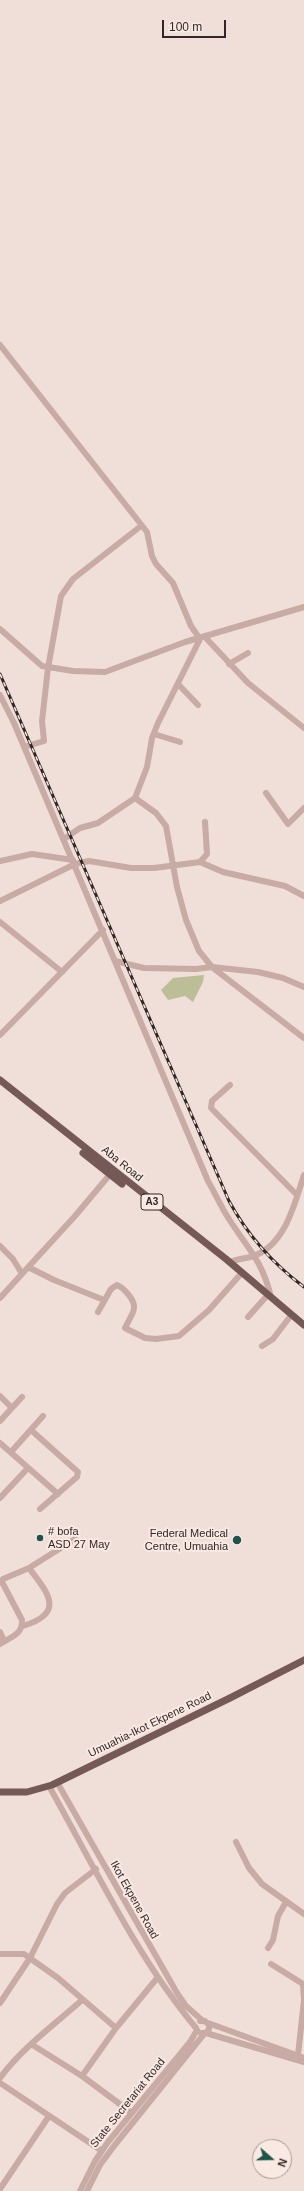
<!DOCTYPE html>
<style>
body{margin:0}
#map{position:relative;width:304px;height:2191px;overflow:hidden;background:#f0ded8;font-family:Helvetica,sans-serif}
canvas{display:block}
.north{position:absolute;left:252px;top:2139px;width:40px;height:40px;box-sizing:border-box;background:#f8e9e3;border:1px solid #a99b97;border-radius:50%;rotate:110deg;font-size:11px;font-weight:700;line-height:16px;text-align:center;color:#332626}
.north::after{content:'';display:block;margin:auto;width:14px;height:18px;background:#1d5348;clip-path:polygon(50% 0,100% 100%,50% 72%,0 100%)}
.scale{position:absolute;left:162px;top:20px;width:64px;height:18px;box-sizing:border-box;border:2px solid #332626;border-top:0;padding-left:5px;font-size:12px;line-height:14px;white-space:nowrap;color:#332626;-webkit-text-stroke:3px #f8e9e3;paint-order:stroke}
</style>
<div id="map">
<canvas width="304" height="2191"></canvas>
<div class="north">N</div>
<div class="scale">100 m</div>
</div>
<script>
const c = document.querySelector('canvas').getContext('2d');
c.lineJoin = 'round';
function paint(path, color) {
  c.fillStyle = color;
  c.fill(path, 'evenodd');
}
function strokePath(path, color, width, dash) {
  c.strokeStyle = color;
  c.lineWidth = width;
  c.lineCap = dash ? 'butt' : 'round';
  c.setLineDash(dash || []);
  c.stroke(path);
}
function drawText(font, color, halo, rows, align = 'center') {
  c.font = font + ' Helvetica,sans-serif';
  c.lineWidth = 4;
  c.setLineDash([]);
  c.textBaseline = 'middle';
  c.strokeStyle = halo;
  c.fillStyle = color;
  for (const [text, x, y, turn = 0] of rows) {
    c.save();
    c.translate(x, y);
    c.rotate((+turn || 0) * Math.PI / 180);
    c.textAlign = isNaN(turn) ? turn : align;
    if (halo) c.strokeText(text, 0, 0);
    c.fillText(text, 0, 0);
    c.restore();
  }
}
paint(new Path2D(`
 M204 975 203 982 193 1002 185 996 168 1000 161 990 173 978Z`), '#bcbe98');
strokePath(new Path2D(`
 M0 345 147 532 152 556 156 564 173 583 191 626 200 639 158 723 152 738 147 767 135 798 156 813 166 826 177 887 186 920 199 951 212 967 304 1038
 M0 629 42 666 73 671 105 672 185 642 304 607
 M205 637 248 683 304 728
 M229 664 248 653
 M178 684 198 705
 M0 695 14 723 208 1181C215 1193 221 1207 229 1219 248 1249 262 1260 271 1297
 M154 734 180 742
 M24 747 44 741 42 721 48 668 61 596 73 579 141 526
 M266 793 288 824 304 808
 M64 839 80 828 98 823 135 798
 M0 861 32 854 73 860
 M200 862 207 854 205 822
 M0 901 75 864 89 861 131 868H154L200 862 223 872 285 886 304 896
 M0 922 62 972
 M115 961 144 968 196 969 212 967 258 972 283 978 304 987
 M0 1035 103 930
 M230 1085 212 1101 211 1108 297 1195
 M0 1246 13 1259 22 1274
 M230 1262C239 1258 248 1259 256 1255 286 1243 295 1202 304 1175
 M28 1267 54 1280 104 1300
 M0 1298 75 1216 112 1172
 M98 1312 111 1289 117 1285C124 1288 135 1300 134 1308 134 1313 127 1323 125 1328L145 1338 156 1339 179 1336 209 1310 239 1276
 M248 1317 265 1298
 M262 1346 273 1339 289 1318
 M0 1396 12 1408
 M0 1421 22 1397
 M31 1430 78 1472 77 1477 40 1509
 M0 1443 58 1494
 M11 1452 43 1416
 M0 1498 28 1468
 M23 1626C66 1613 48 1593 29 1568
 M0 1632 4 1641
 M0 1644C11 1637 23 1634 22 1620L2 1582 3 1579 29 1568 75 1539
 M57 1782 177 1993 186 2006 203 2021
 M49 1786C94 1866 137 1958 196 2028
 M236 1842 249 1868 262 1884 304 1914
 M268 1948 273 1940 278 1916 286 1902
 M0 1954H24L58 1978 116 2028 82 2076
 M271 1964 303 1984 304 1999
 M0 2003 30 1958 57 1904 65 1893 96 1869
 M200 2021H205L209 2025V2029L206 2033
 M208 2023 304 2058
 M116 2028 158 1977
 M201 2033H206L304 2062
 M31 2044 82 2076 132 2113
 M298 2055 304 2000
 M0 2078C22 2048 54 2025 82 2000
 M0 2083 102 2151
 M0 2189 49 2116
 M80 2191 95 2161 108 2142 190 2042 197 2030
 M87 2191 100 2165 114 2146 204 2034`), '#c7aba4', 6);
strokePath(new Path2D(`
 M0 1080 226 1259 304 1325
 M83 1153 122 1184
 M0 1792H27L52 1785 230 1698 304 1660`), '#755957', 7);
const rail = new Path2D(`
 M0 674 229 1201C248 1236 272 1263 304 1287`);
strokePath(rail, '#332626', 3);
strokePath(rail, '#f8e9e3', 1.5, [4.5]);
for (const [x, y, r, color] of [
 [40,1538,4,"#1d5348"],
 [237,1540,5,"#1d5348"]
]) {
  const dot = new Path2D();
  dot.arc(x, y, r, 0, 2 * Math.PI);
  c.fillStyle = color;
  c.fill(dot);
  strokePath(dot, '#f8e9e3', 1.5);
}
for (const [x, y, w] of [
 [152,1202,22]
]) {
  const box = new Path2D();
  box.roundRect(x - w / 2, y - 8, w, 16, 3);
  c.fillStyle = '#f8e9e3';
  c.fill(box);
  strokePath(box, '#332626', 1);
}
drawText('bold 10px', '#332626', null, [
 ["A3",152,1202]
]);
drawText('11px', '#332626', '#f8e9e3', [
 ["Aba Road",122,1164,39],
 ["Umuahia-Ikot Ekpene Road",150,1725,-26],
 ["Ikot Ekpene Road",134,1900,61],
 ["State Secretariat Road",128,2103,-51]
]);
drawText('11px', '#332626', '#f8e9e3', [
 ["# bofa",48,1532],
 ["ASD 27 May",48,1545],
 ["Federal Medical",228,1534,"right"],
 ["Centre, Umuahia",228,1547,"right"]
], 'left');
</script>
